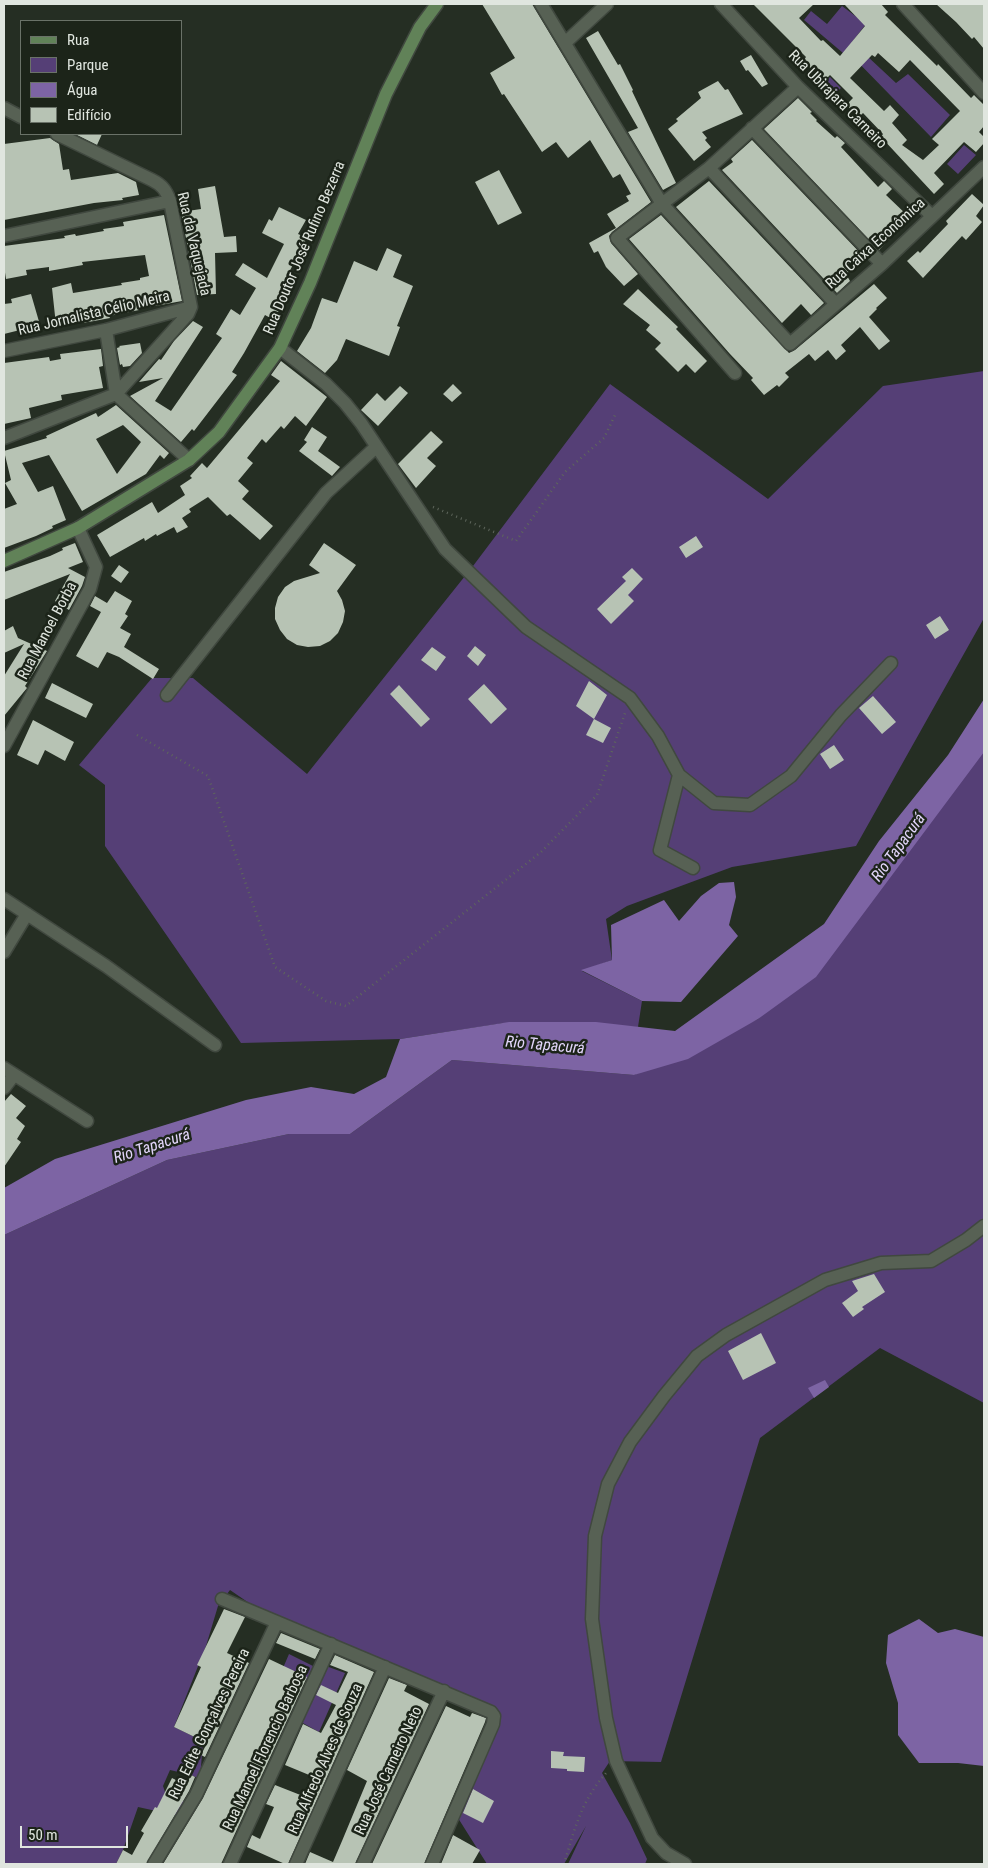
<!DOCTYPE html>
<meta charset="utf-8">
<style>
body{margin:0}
#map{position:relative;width:988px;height:1868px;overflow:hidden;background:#252e23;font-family:"Roboto Condensed",sans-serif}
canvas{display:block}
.frame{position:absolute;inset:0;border:5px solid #e0e6df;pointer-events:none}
.legend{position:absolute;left:20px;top:20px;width:162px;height:115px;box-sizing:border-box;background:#1c2419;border:1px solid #6a7268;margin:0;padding:6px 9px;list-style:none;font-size:15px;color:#e0e6df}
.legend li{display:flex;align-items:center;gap:10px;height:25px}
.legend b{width:25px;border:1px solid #6a7268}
.scale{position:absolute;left:20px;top:1826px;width:108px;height:22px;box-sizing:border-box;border:2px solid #e0e6df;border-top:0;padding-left:6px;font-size:15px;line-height:18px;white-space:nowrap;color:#e0e6df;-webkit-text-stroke:4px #1c2419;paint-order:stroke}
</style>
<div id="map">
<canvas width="988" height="1868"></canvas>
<div class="frame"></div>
<ul class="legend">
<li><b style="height:6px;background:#618258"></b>Rua</li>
<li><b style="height:14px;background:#553f76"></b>Parque</li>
<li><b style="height:14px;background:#7d64a4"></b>Água</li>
<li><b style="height:14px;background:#b7c3b4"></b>Edifício</li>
</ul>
<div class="scale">50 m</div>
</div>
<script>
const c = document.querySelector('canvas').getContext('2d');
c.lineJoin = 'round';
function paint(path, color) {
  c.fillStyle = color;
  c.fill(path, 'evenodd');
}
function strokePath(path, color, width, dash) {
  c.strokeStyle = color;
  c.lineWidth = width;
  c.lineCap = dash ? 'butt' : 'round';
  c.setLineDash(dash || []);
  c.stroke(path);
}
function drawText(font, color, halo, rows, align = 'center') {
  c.font = font + ' "Roboto Condensed",sans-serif';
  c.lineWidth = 5;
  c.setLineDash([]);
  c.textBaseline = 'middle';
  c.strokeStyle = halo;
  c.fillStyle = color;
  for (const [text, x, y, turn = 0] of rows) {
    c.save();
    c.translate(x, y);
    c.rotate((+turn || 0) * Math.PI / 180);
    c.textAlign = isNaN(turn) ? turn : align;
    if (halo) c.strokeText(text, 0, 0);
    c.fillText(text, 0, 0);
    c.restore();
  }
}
paint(new Path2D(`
 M842 6 866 24 852 42 896 83 908 74 950 115 931 137 849 53H843L804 20 811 11 827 24Z
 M830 77 841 88 830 98 820 87Z
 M964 145 976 155 958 174 947 164Z
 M984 371V618L856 846 732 867 627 906 606 919 612 960 582 971 642 1001 638 1027 504 1023 400 1039 241 1043 105 846V785L79 765 152 678H193L307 774 473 566 610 384 768 499 883 386Z
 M984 749V1403L880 1348 760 1438 661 1762 610 1761 602 1773 630 1823 647 1859 645 1864H568L586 1826 564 1864H487L458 1818 494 1708 249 1603 230 1590 218 1606 206 1646 174 1727 203 1741 200 1779 191 1775 170 1770 163 1786 165 1792 185 1802 179 1816 138 1807 123 1850 116 1864H4V1235L167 1160 289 1134H350L452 1060 634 1075 758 1019Z
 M289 1654 313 1666 307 1680 283 1668Z
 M326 1666 345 1673 319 1732 301 1722Z`), '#553f76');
paint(new Path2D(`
 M984 699V752L816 977 758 1019 688 1059 634 1075 452 1060 350 1134H289L167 1160 4 1235V1188L55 1159 246 1100 311 1087 354 1094 386 1077 400 1039 509 1022H596L675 1031 824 924 879 841 948 755Z
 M734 882 736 897 729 925 738 936 681 1002 642 1001 581 970 612 960 611 925 664 900 679 921 701 896 719 883Z
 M825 1380 829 1387 814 1398 808 1388Z
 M919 1619 938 1633 955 1629 984 1637V1766L958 1763H919L898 1735V1703L886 1663 888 1635Z`), '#7d64a4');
paint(new Path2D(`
 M482 4H532L651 202 612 232 609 236 611 243 638 274 624 286 606 267 598 251 594 253 589 243 616 228 607 214 629 201 626 196 631 194 620 174 613 178 590 140 568 158 556 142 542 152 504 94 502 95 490 73 515 58Z
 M753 4H814L799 18 821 41 823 40 840 56 865 26 844 4H881L888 12 885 15 937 66 938 64 971 98 974 95 984 105V126L979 132 984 137V143L976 152 964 142 934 173 944 184 934 194 881 137 883 134 863 113 859 117 846 105 853 98 830 75 824 81 803 61 806 57ZM878 53 899 72 910 60 960 111 932 139 939 145 923 160 902 145 907 140 892 123 899 115 890 105 884 111 850 78 872 55 875 57Z
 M936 4H984V49L974 37 972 39 956 22Z
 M598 31 618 65 620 64 633 90 632 91 676 183 663 190 628 132 638 128 586 38Z
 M751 55 768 84 762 87 748 70 746 71 740 61Z
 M718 81 725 90 728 89 743 114 702 132 707 138 705 140 711 147 694 161 668 129 678 121 676 119 701 98 698 92Z
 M798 98 812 112 810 113 817 120 816 121 835 138 837 136 845 143 841 147 878 187 884 181 892 189 886 195 909 217 879 250 764 129Z
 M75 134H102L97 145Z
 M50 138 59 144 63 170 69 169 71 180 118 173 136 182 139 195 122 198 123 200 94 203 4 220V144Z
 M752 140 865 258 846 274 850 281 837 293 722 170 733 162 731 159Z
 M499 170 522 213 498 225 475 182Z
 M709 181 824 303 811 315 801 304 782 323 676 207Z
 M215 186 224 237 236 236 237 252 215 253 216 294 197 295 181 212 201 209 198 189Z
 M972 194 984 205 976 216 982 222 966 240 962 236 923 278 907 261 918 251 920 253 948 224 946 221Z
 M279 207 306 220 298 234 307 238 286 278 288 279 283 288 289 291 274 320 265 315 244 353 232 372 237 375 194 431 192 429 181 442 130 396 163 378 139 382 159 359 161 360 174 341 193 321 203 327 155 401 171 411 222 338 216 334 231 309 240 315 256 288 235 275 243 263 267 278 284 244 262 233 269 219 272 221Z
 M164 215 182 301 139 309V310L109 316 110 318 94 321 82 323 81 321 56 325 52 288 71 283 73 293 122 285 121 283 140 280V278L149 276 145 255 82 262 83 265 49 271V267L26 270 27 275 6 279 4 266V246L65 238 64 236 75 234 76 236 104 231 103 229 124 226 123 222Z
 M661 215 789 353 795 350 874 284 887 298 876 308 877 309 869 317 890 341 879 350 860 327 841 345 846 351 836 360 828 350 815 361 809 354 785 373 789 377 779 387 777 385 764 395 751 380 753 378 730 354 629 239Z
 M387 248 402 255 393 277 413 286 397 326 400 327 389 356 346 339 337 360 325 373 297 351 311 328 322 298 337 303 354 261 377 271Z
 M638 289 678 327 676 329 707 361 695 373 686 364 678 372 655 349 661 343 646 330 650 325 623 304Z
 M31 294 40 325 4 334V304L12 303 11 299Z
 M140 343 142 353 130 366 123 367 122 364 120 365 117 348 120 347 119 346Z
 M101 349 103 366 99 367 103 388 61 395 62 400 29 408 31 418 4 424V363L49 357 50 361 61 359 60 354Z
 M281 361 327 397 306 426 295 416 284 429 281 426 266 443 262 439 247 458 253 463 238 481 249 491 242 499 273 526 260 540 230 514 227 516 208 497 189 509 191 512 182 518 188 527 177 533 174 527 157 536 156 534 145 541 144 538 110 557 97 535 152 502 158 513 185 495 180 486 192 478 190 476 202 463 207 468 280 381 271 375Z
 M453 384 462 393 452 402 443 394Z
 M400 386 408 393 378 426 361 410 377 393 385 401Z
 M116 405 169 453 164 459 160 455 146 474 82 511 49 455 22 463 38 492 53 486 66 520 52 526 53 528 36 536 4 548V509L17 504 5 483 11 480 4 451 47 438 46 436 96 413 98 417ZM123 425 141 442 117 474 96 439Z
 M312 427 327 437 318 451 340 467 332 476 299 451 307 442 304 440Z
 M431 431 443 442 427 458 436 466 416 488 398 464Z
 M696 536 703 547 686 558 679 547Z
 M75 543 83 562 68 568 85 577 82 586 69 610 55 601 70 574 4 600V572L50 556 63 550 62 548Z
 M324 543 356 565 337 591 342 600 345 611 343 622 338 633 330 641 320 646 308 647 297 645 287 639 280 630 275 619V608L278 597 285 587 294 581 320 573 309 565Z
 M119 565 129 572 121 583 111 576Z
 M632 568 643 579 628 595 634 601 611 624 597 609 626 581 622 577Z
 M115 591 132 601 125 614 128 616 120 628 131 634 124 647 159 669 153 679 119 657 107 652 98 668 76 656 101 612 90 606 95 596 107 603Z
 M940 616 949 630 935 639 926 625Z
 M13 626 18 638 47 651 25 686 27 688 4 716V676L24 644 4 653V631Z
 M475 646 486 655 478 666 467 656Z
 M432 647 446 657 436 671 421 660Z
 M589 681 607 695 594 719 576 706Z
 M52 683 93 704 86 718 45 698Z
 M484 684 507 709 491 724 468 699Z
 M399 685 430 719 421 727 390 694Z
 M873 696 896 722 882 734 859 708Z
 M594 719 611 728 603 743 586 735Z
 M33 720 74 742 65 761 45 750 38 765 17 755Z
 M834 745 844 760 830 769 820 754Z
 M11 1094 26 1106 16 1118 25 1126 17 1139 21 1142 4 1167V1102Z
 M874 1274 885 1292 862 1307 864 1309 853 1317 842 1303 858 1291 852 1281Z
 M761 1333 776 1363 743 1380 728 1351Z
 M224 1609 245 1617 227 1653 249 1663 205 1757 201 1755 207 1743 174 1727 201 1667 197 1665Z
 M281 1633 320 1649 315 1659 276 1643Z
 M335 1655 374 1672 288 1864H285L247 1847 252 1835 260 1839 274 1807 266 1804 275 1785 303 1796 314 1777 285 1765 303 1724 321 1733 336 1705 316 1695 321 1685 338 1693 348 1672 330 1665Z
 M269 1659 307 1677 221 1864H163L203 1798Z
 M389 1678 407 1685 404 1691 429 1704 355 1864H305L310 1852 333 1862 342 1841 367 1781 347 1770Z
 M446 1706 470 1717 472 1713 486 1718 485 1722 424 1864H372Z
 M551 1751 564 1752 563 1756 585 1757 584 1772 567 1771V1769L551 1768Z
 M191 1775 195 1777 189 1791 146 1864H116L123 1850 132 1855 144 1833 141 1831 155 1807 157 1808 172 1778 186 1785Z
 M473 1789 494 1801 483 1823 463 1813Z
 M453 1835 480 1850 472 1864H441Z`), '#b7c3b4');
const minor = new Path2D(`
 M541 4 662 204 790 344 882 264 984 167
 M721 4 798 87 932 216
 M903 4 984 93
 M566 42 607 4
 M4 108 21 117
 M752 128 882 264
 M57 134 152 180C162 185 166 190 170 201L191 307
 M709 168 835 303
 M4 236 170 201
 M106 330 116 394 189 460
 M280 348 326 384 345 403 361 423 445 549 526 627 630 698 658 736 679 775 660 850 693 868
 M4 351 106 330 191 307
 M735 373 617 238 709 168 798 87
 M4 438 116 394 188 314 191 307
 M167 695 326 493 376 447
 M679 775 714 803 750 805 791 776 841 715 891 663
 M4 899 106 966 215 1045
 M4 952 27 914
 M4 1068 87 1121
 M4 1088 14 1075
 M222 1599 491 1712 494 1716 493 1724 432 1864
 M154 1864 196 1795 277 1622
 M230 1864 331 1644
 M296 1864 385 1667
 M363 1864 444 1691
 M685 1864 666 1853 652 1838 616 1761 606 1718 592 1619 595 1536 608 1484 630 1442 664 1396 697 1356 726 1335 825 1280 881 1263 931 1261 966 1240 984 1226`);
const tertiary = new Path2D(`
 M4 746 90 589 96 567 78 528`);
const secondary = new Path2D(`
 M4 561 78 528 189 460 219 432 280 348 310 283 386 94 420 27 437 4`);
strokePath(minor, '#40483f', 15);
strokePath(tertiary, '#40483f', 15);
strokePath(secondary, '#40483f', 15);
strokePath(new Path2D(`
 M433 507 516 541 565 472 604 438 615 415
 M137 735 208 776 275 967 326 1001 346 1006 541 852 597 795 625 713
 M564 1864C575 1828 581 1801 607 1772`), '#5e665c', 2.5, [1, 4]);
strokePath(minor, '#576154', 12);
strokePath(tertiary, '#576154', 12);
strokePath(secondary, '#618258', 12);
drawText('15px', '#e0e6df', '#1c2419', [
 ["Rua Ubirajara Carneiro",837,100,45],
 ["Rua da Vaquejada",193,244,77],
 ["Rua Caixa Econômica",876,244,-42],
 ["Rua Doutor José Rufino Bezerra",305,248,-67],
 ["Rua Jornalista Célio Meira",94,314,-13],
 ["Rua Manoel Borba",48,631,-62],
 ["Rua Edite Gonçalves Pereira",210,1724,-64],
 ["Rua Manoel Florencio Barbosa",266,1748,-65],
 ["Rua Alfredo Alves de Souza",326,1759,-66],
 ["Rua José Carneiro Neto",389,1771,-65]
]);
drawText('italic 16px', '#e2d5fa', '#1c2419', [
 ["Rio Tapacurá",899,848,-54],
 ["Rio Tapacurá",545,1046,5],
 ["Rio Tapacurá",152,1147,-18]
]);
</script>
